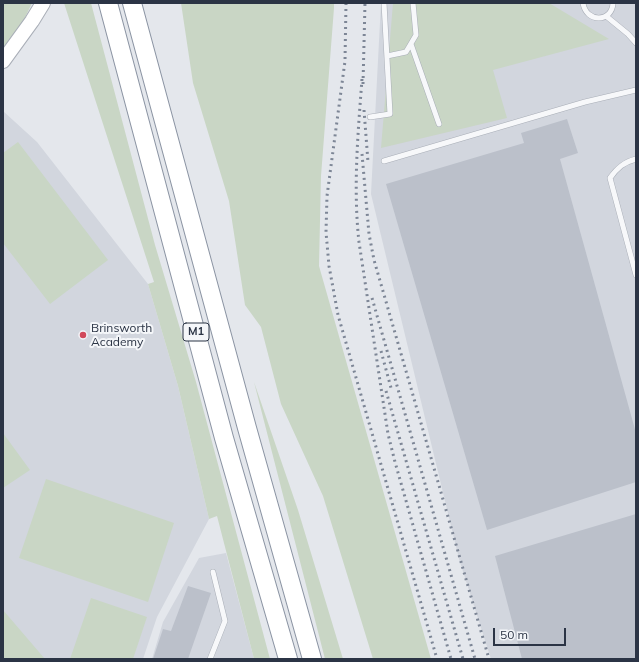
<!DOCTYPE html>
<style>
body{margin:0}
#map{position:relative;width:639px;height:662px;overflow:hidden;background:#e4e7ec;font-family:Mulish,sans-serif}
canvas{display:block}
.frame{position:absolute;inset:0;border:4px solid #2b3445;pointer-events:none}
.scale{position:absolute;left:493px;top:628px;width:73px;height:18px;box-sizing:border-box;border:2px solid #2b3445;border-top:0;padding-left:5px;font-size:12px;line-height:14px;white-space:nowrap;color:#2b3445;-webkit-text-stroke:3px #f4f6f9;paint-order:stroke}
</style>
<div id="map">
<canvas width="639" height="662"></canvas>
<div class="frame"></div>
<div class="scale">50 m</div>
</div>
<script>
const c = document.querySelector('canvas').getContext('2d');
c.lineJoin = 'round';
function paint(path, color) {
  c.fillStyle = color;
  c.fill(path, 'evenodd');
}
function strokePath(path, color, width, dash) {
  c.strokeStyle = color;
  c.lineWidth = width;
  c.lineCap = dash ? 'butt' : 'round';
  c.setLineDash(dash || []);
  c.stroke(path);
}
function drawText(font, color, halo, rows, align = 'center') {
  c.font = font + ' Mulish,sans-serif';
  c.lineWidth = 4;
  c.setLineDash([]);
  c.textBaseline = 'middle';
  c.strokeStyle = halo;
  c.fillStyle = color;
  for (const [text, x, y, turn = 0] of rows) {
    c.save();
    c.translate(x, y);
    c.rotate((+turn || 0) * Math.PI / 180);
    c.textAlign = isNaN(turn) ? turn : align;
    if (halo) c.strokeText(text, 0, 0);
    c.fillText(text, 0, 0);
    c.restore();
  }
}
paint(new Path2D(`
 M381 3H636V659H491L459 559 371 194Z
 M3 111 37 142 148 284 178 386 209 519 157 617 143 659H3Z
 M226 553 254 659H152L163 622 199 558Z`), '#d2d6de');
paint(new Path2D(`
 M3 3H32L20 28 3 50Z
 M64 3H91L155 245 196 382 270 659H254L217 516 209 519 178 386 148 284 154 282Z
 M181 3H334V8L321 176 319 266 431 659H373L323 496 281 404 261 327 245 305 229 201 193 83Z
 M393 3H549L609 39 493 70 507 118 381 148Z
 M18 142 108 260 50 304 3 243V153Z
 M254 382 298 510 343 659H325Z
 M3 433 30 470 3 488Z
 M46 479 174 523 148 602 19 558Z
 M91 598 147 617 133 659H70Z
 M3 610 45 659H3Z`), '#c9d6c5');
paint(new Path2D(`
 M567 119 578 153 560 159 636 433V482L487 530 386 184 524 143 521 133Z
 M636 514V659H522L495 556Z
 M188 586 211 593 188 659H153L163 629 171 631Z`), '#bbc0ca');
const service = new Path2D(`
 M583 3C586 23 612 23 613 3
 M606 16 628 34 636 43
 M411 44 439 124
 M387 56 406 52 416 35 413 3
 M370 117 390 114 384 3
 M636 159C624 162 617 168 610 178L636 275
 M384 161 585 102 636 90
 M210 659 225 621 213 572`);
const secondary = new Path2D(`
 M3 61 32 21 43 3`);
const motorway = new Path2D(`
 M108 3 224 438 288 659
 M132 3 247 428 312 659`);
strokePath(service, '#a9aeb7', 6);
strokePath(secondary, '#a9aeb7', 16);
strokePath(motorway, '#8b94a3', 20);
strokePath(service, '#f7f8fa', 5);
strokePath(secondary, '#fff', 14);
strokePath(motorway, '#fff', 18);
strokePath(new Path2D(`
 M346 3 345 61 327 196 326 232 329 266 338 315 437 659
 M362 79C358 133 353 188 359 242L388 434 395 462 451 659
 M363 84 365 3
 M364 110 368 162
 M362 154 369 234 374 260 489 659
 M372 298 475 659
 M381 351 391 388
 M386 391 463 659`), '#7d8696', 3, [2, 4]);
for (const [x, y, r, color] of [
 [83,335,4,"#d1495b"]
]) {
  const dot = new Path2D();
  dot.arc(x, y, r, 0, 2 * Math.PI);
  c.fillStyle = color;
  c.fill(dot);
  strokePath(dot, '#f4f6f9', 1.5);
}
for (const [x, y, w] of [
 [196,332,26]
]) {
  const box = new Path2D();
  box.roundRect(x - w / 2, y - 9, w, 18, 3);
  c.fillStyle = '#f4f6f9';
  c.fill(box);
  strokePath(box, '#2b3445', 1);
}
drawText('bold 11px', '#2b3445', null, [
 ["M1",196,332]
]);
drawText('12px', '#2b3445', '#f4f6f9', [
 ["Brinsworth",91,328],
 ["Academy",91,342]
], 'left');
</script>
